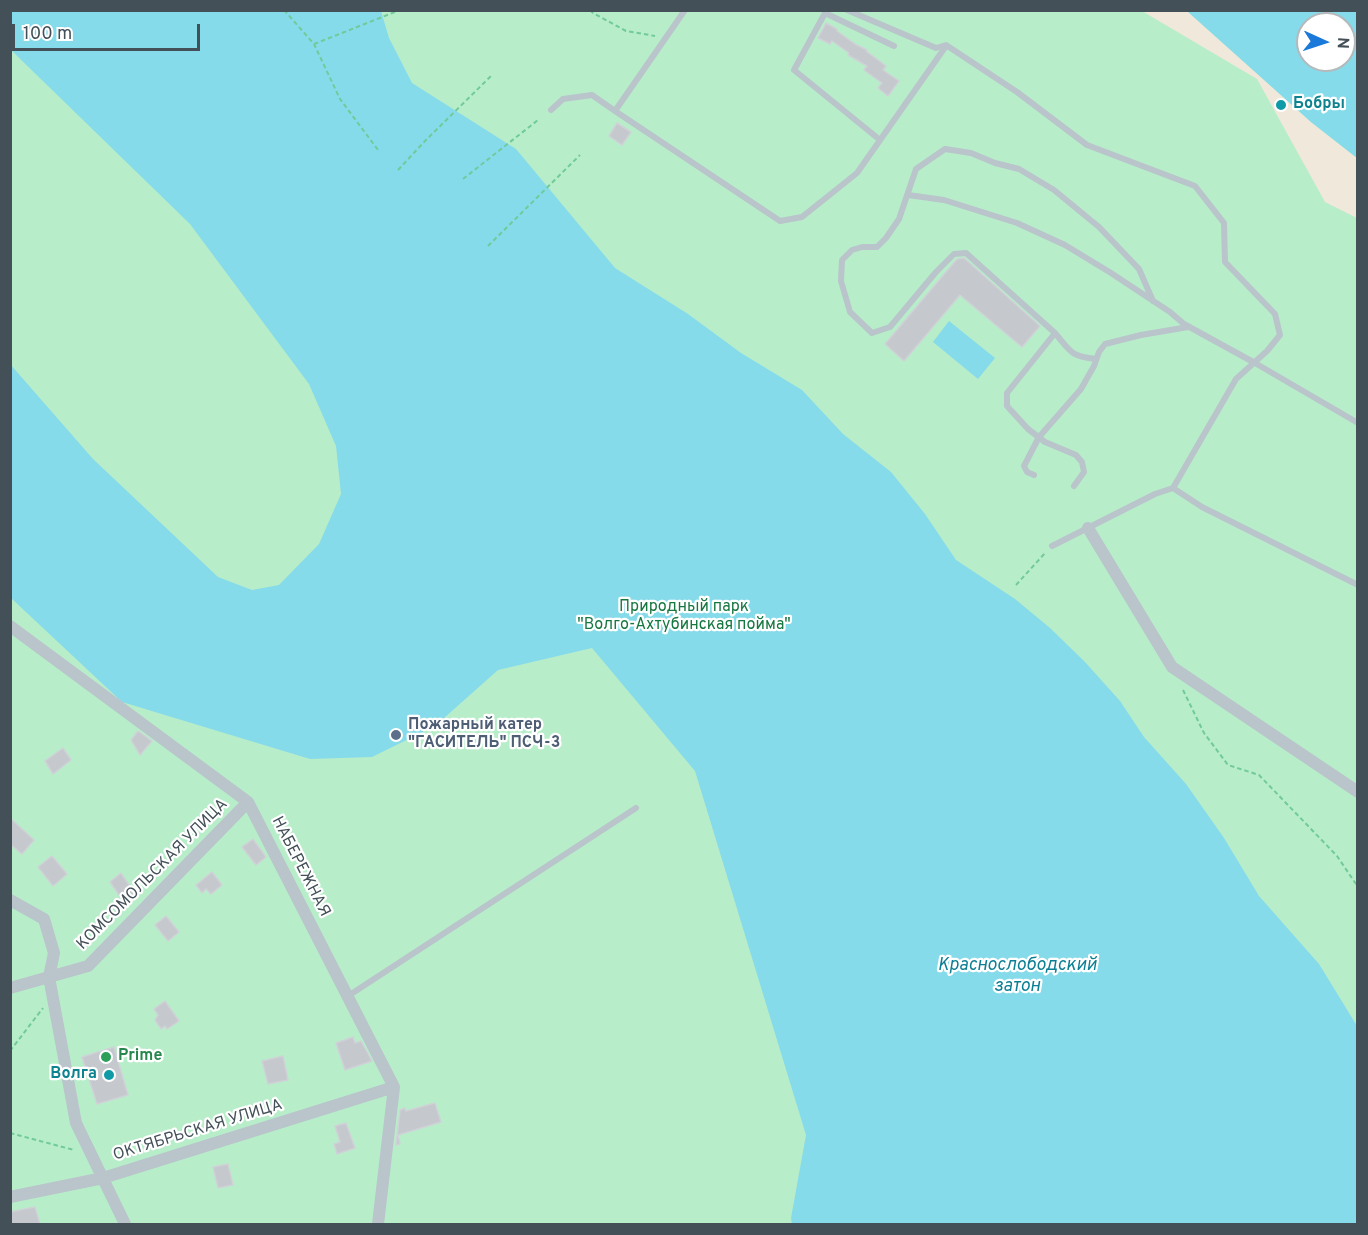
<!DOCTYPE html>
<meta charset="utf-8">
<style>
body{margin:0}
#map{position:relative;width:1368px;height:1235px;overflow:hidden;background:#eeebeb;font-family:Overpass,sans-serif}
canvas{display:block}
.frame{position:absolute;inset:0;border:12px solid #445058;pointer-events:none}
.north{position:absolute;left:1296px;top:12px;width:60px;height:60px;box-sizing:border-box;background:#fff;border:2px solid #b4b9bc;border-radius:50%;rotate:93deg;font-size:16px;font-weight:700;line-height:24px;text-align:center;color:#445058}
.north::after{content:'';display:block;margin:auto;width:21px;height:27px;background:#1a79d9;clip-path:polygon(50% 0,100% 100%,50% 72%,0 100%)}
.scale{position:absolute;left:12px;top:24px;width:188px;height:27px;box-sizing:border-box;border:3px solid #445058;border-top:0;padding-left:8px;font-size:18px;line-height:21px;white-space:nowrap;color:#445058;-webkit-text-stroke:4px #fff;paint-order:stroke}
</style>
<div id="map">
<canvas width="1368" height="1235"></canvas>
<div class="frame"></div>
<div class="north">N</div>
<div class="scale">100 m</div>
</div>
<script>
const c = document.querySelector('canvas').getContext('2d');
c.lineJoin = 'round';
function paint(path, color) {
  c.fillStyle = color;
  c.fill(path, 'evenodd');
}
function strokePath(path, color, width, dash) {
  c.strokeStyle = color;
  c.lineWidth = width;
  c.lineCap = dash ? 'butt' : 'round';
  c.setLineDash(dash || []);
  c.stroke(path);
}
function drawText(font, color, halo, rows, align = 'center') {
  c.font = font + ' Overpass,sans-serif';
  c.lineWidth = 4.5;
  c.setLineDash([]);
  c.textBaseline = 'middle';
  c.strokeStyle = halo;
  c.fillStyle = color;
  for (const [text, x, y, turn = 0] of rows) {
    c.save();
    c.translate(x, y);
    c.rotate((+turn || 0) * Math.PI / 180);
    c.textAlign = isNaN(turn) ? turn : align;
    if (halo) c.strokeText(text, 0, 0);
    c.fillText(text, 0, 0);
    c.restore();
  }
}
paint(new Path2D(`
 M11 11H1357V1224H11ZM1308 24H1344V60H1308Z`), '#b8edca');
paint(new Path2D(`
 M1142 11H1187L1311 122 1357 158V218L1325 202 1257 79Z`), '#f0e8db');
paint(new Path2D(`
 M11 11H381L389 38 412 83 516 149 615 268 688 314 741 353 802 390 843 434 891 472 925 514 956 560 1015 599 1050 628 1085 662 1120 701 1144 737 1186 784 1224 838 1259 896 1319 964 1357 1026V1224H792L791 1218 806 1135 695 771 592 648 498 670 435 726 372 757 310 759 122 702 11 598 10 364 93 459 218 577 252 590 279 585 319 544 341 494 336 446 309 384 190 224 11 50Z
 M1187 11H1357V158L1311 122ZM1308 24H1344V60H1308Z
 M949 321 995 358 978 379 933 342Z`), '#85dbea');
const building = new Path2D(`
 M826 23 837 29V31L855 44 867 50 866 51 886 66 883 70 899 81 888 96 878 88 882 83 864 70 867 66 848 55 849 53 832 41 830 44 818 38Z
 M617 123 631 132 622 145 609 136Z
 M964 258 1040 326 1022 347 960 295 904 361 885 344 957 259Z
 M138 731 152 741 140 755 131 740Z
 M63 748 71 760 53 774 45 761Z
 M10 818 34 840 22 854 10 844Z
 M253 839 266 857 256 865 242 847Z
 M52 856 67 874 53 886 38 867Z
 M212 872 222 885 211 894 206 889 202 893 196 885Z
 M121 873 137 897 126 905 110 882Z
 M166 916 179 932 168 941 155 925Z
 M165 1001 179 1021 167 1029 165 1026 161 1029 155 1020 158 1015 154 1009Z
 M353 1037 355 1043 361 1041 372 1061 345 1070 336 1043Z
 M114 1047 128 1095 97 1104 82 1057Z
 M283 1056 288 1080 268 1084 262 1061Z
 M435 1103 441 1122 398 1135 400 1144 396 1145 400 1110 405 1108 406 1111Z
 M346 1123 355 1148 337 1154 334 1144 340 1142 335 1126Z
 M228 1164 233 1185 218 1188 213 1167Z
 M35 1207 40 1224H10V1212Z`);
paint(building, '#c5c9ce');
strokePath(building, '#cfd2d7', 1.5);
strokePath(new Path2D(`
 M284 10 314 44 340 99 378 150
 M590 10 593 13 626 31 655 36
 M314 44 400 10
 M398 170 425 141 493 74
 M463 179 538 120
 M488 246 580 155
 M1016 585 1046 552
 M1183 690 1204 733 1228 765 1259 775 1337 856 1358 887
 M10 1051 43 1008
 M10 1133 74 1150`), '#71ca99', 2, [4.5, 3]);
strokePath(new Path2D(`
 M847 10 936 48 946 45 1017 92 1087 145 1195 186 1224 223 1225 262 1275 314 1280 335 1267 351 1236 379 1173 488 1202 507 1358 585
 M551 110 563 99 592 95 615 111 685 10
 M615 111 780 221 802 217 857 173 946 46
 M880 140 794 70 825 13 894 46
 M908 195 944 200 1017 223 1065 245 1111 273 1170 312 1184 324 1255 363 1358 423
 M1055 333C1071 352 1070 356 1096 359
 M1034 475 1027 472 1024 466 1039 437 1081 389 1094 366 1099 352 1105 344 1141 335 1188 327
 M1074 486 1084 472 1082 462 1076 455 1045 442 1028 429 1007 406V393L1055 333 966 253 954 254 936 272 890 327 872 333 850 312 841 281 842 260 852 250 862 247H877L886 238 899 219 916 169 945 149 971 153 995 163 1019 169 1054 190 1099 227 1139 269 1153 301
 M1052 546 1155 494 1173 488
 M348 996 636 808`), '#b9c4cb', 6);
strokePath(new Path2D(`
 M1088 528 1172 667 1358 792
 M10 626 248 802 394 1087 378 1224
 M10 900 44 919 54 953 49 977 76 1123 125 1224
 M10 988 88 966 248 802
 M10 1197 103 1178 394 1087`), '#b9c4cb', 12);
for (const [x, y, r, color] of [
 [1281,105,6,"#0f9aa8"],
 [396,735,6,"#5c6f8a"],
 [106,1057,6,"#2e9e5b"],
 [109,1075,6,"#0f9aa8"]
]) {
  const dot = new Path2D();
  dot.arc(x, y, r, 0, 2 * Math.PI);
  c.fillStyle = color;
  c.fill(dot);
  strokePath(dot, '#fff', 2);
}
drawText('bold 16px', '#0d838f', '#fff', [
 ["Бобры",1293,105],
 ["Волга",97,1075,"right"]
], 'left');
drawText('16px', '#177741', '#fff', [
 ["Природный парк",684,608],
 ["\"Волго-Ахтубинская пойма\"",684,626]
]);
drawText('bold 16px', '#4e5e75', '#fff', [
 ["Пожарный катер",408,726],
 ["\"ГАСИТЕЛЬ\" ПСЧ-3",408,744]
], 'left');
drawText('16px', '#445058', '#fff', [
 ["НАБЕРЕЖНАЯ",300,867,63],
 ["КОМСОМОЛЬСКАЯ УЛИЦА",153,875,-45],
 ["ОКТЯБРЬСКАЯ УЛИЦА",198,1131,-17]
]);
drawText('bold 16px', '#27864d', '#fff', [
 ["Prime",118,1057]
], 'left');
drawText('italic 18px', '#0d7f94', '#fff', [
 ["Краснослободский",1017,966],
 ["затон",1017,987]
]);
</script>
